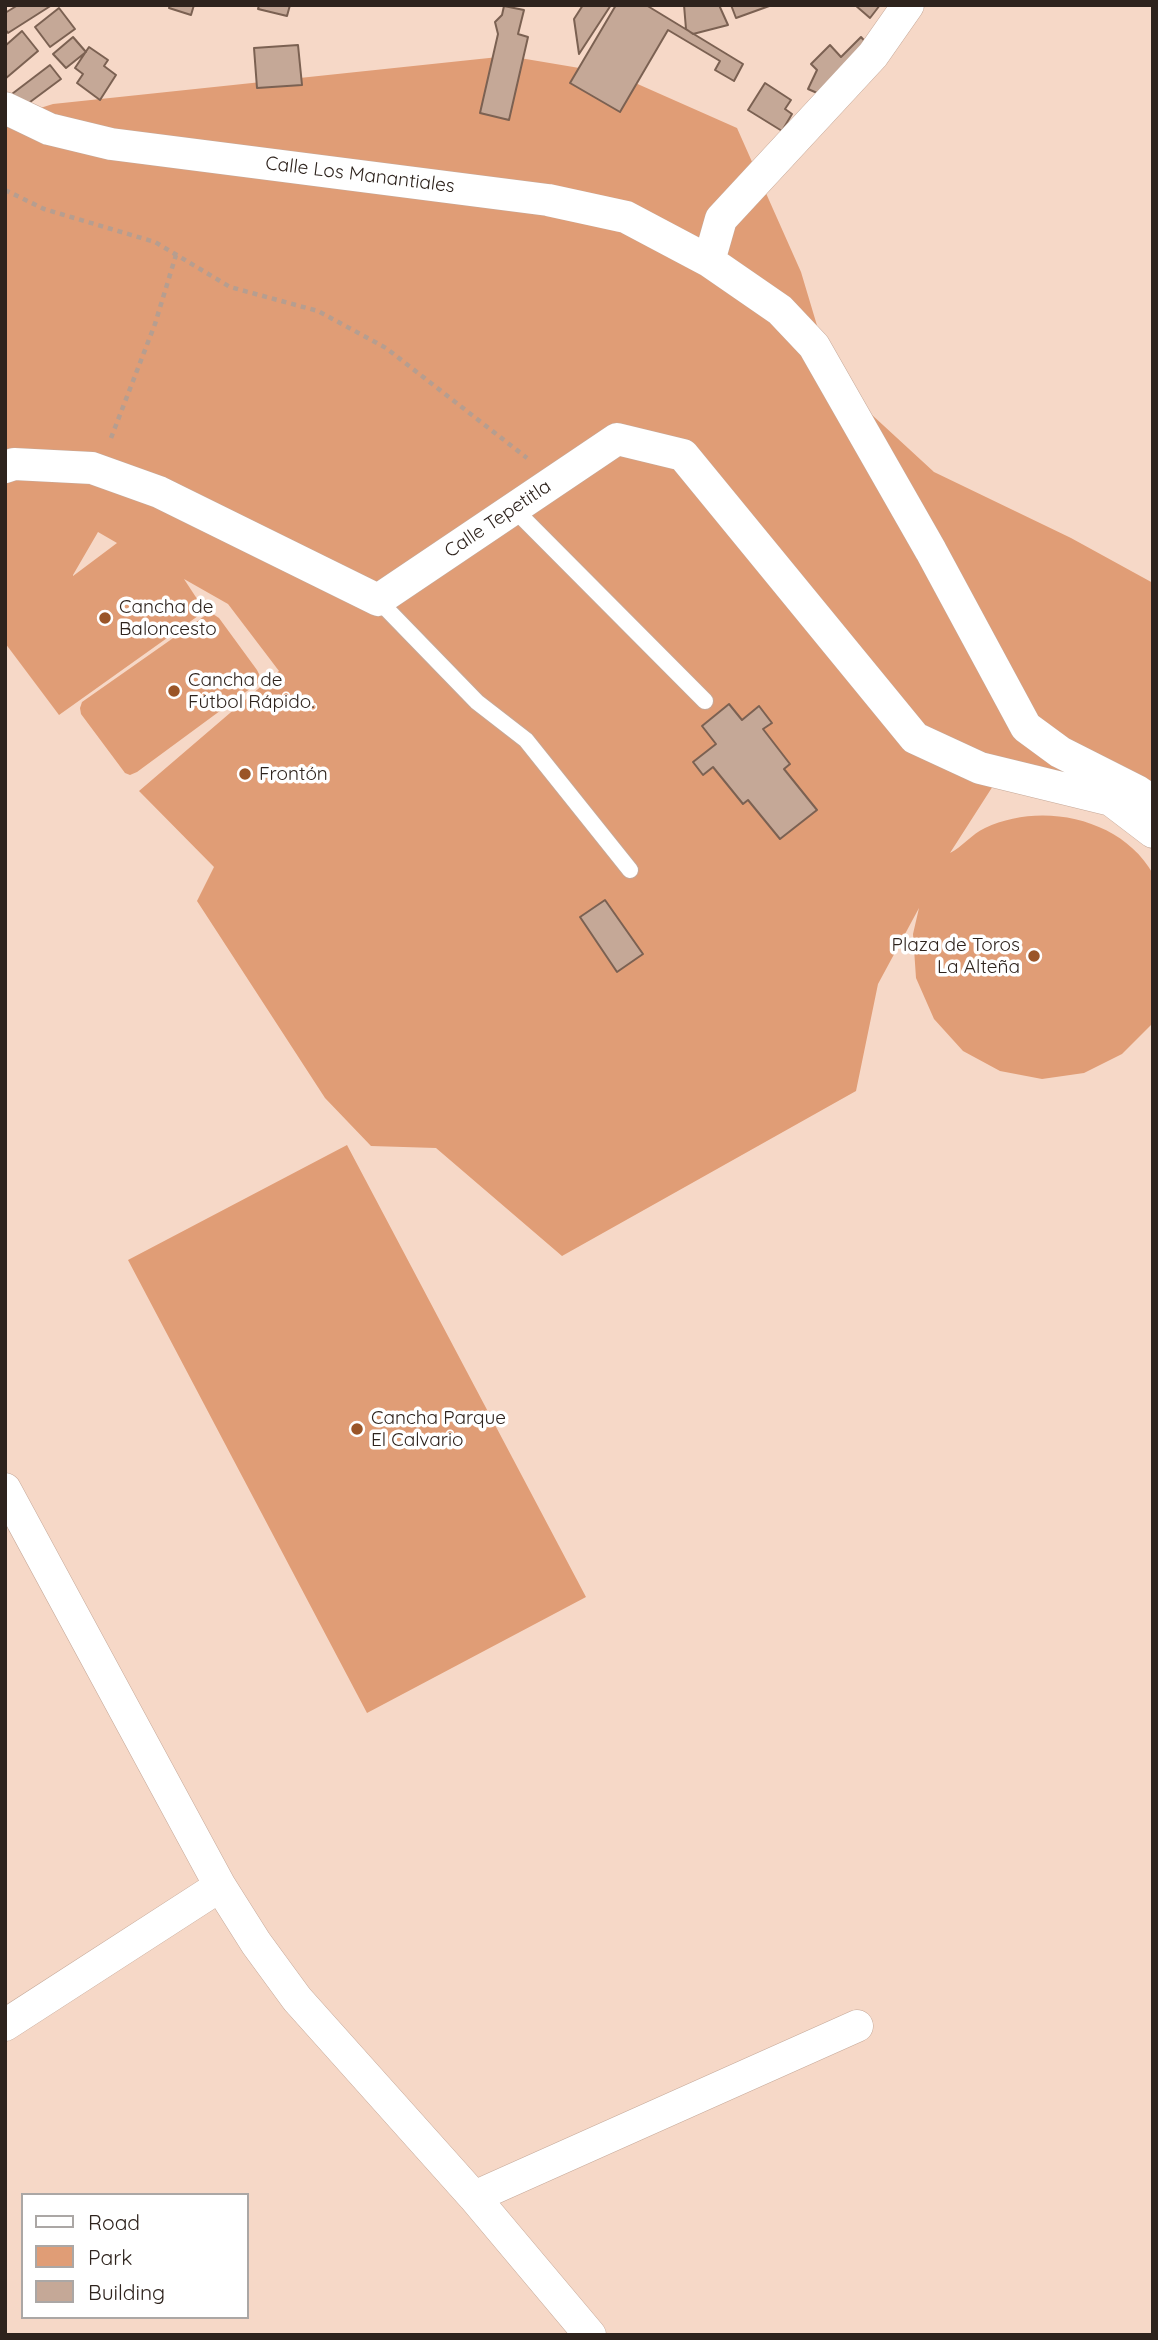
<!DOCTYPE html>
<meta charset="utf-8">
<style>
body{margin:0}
#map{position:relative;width:1158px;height:2340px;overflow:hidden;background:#f6d8c7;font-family:Quicksand,sans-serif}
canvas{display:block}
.frame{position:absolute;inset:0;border:7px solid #2e231d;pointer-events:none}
.legend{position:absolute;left:21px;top:2193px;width:228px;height:126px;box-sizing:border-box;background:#fff;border:2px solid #aba7a5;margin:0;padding:9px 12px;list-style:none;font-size:21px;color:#2e231d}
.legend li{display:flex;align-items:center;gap:14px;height:35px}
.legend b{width:35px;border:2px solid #aba7a5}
</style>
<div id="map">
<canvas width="1158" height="2340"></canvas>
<div class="frame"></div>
<ul class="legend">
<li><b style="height:9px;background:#fff"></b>Road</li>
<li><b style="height:19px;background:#e09d76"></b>Park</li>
<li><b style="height:19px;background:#c5a897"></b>Building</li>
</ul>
</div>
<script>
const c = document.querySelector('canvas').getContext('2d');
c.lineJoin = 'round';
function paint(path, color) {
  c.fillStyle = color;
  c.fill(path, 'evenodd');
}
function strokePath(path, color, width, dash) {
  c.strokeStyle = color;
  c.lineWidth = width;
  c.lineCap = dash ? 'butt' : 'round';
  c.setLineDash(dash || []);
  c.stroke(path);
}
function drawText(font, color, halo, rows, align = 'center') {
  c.font = font + ' Quicksand,sans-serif';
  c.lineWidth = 7;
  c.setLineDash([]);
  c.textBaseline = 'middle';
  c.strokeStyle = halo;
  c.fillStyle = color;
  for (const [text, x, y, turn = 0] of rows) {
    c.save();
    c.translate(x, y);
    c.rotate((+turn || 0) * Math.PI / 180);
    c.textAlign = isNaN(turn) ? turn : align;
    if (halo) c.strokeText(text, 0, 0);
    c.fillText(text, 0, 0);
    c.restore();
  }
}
paint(new Path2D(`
 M508 56 615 74 737 128 801 272 833 379 934 472 1071 538 1153 583V803L1009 761 950 853C962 847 972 834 985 828 1041 801 1122 818 1153 874L1152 1024 1122 1054 1084 1073 1042 1079 1000 1071 963 1051 934 1019 916 978 913 934 919 908 878 984 856 1091 562 1256 436 1148 371 1146 325 1098 197 901 214 867 139 791 279 671 228 604 184 579 205 611 59 715 5 643V119L53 104ZM98 532 117 543 73 576V575Z
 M213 614 219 618 257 670 262 680 137 772 130 775 125 773 81 714 80 708 82 702 206 615Z
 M347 1145 586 1597 367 1713 128 1260Z`), '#e09d76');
const building = new Path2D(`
 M18 5H52L8 33 5 29V13Z
 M170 5H194L191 15 169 8Z
 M259 5H290L287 16 258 9Z
 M583 5H611L579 54 574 19Z
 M616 5H646L743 64 734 81 715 70 720 61 668 30 620 112 570 83Z
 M684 5H719L728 25 693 34 686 29Z
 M731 5H772L736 18Z
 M855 5H880L870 18Z
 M504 6 524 10 518 34 528 37 509 120 480 113 498 34 495 22 502 15Z
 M59 8 75 29 50 47 35 27Z
 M22 31 38 51 5 79V46Z
 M73 37 86 52 66 68 53 54Z
 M861 37 871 48 824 96 808 89 817 70 811 64 830 45 841 57Z
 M298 45 302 85 257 88 254 48Z
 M89 47 108 60 104 66 116 75 100 100 77 83 83 74 75 68Z
 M50 65 61 79 18 111 8 97Z
 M765 83 791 100 785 109 792 114 782 131 748 110Z
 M729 704 742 720 759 706 772 723 763 729 790 764 784 769 817 810 780 839 748 800 743 804 713 767 703 775 693 762 716 744 702 726Z
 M605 900 643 954 617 972 580 917Z`);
paint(building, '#c5a897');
strokePath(building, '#7b6152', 2);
const lane = new Path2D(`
 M513 508 705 701
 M378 600 477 702 526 740 630 870`);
const street = new Path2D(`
 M908 5 873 55 721 219 709 261 780 310 814 346 931 551 1026 727 1060 752 1137 791 1153 802
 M5 108 49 129 111 144 548 200 626 217 709 261
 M5 467 14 464 92 468 159 492 378 600 617 439 683 455 915 738 980 768 1111 800 1153 832
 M5 1489 220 1886 256 1943 297 1999 474 2197 590 2335
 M5 2025 220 1886
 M474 2197 857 2026`);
strokePath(lane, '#c5a898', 18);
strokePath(street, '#c5a898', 33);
strokePath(new Path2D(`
 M5 190 44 209 155 242 230 287 318 311 386 348 527 458
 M111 438 155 324 176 255`), '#b69e90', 4.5, [5, 5]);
strokePath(lane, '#fff', 16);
strokePath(street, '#fff', 32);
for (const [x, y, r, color] of [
 [105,618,7,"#9a5528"],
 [174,691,7,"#9a5528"],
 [245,774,7,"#9a5528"],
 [1034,956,7,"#9a5528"],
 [357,1429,7,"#9a5528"]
]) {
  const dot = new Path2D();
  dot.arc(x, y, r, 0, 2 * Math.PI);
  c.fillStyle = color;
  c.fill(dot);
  strokePath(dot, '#fff', 2.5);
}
drawText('19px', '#2e231d', '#fff', [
 ["Calle Los Manantiales",360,175,7],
 ["Calle Tepetitla",498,519,-34]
]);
drawText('19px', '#2e231d', '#fff', [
 ["Cancha de",119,607],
 ["Baloncesto",119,629],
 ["Cancha de",188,680],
 ["Fútbol Rápido.",188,702],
 ["Frontón",259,774],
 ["Plaza de Toros",1020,945,"right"],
 ["La Alteña",1020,967,"right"],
 ["Cancha Parque",371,1418],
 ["El Calvario",371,1440]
], 'left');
</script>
